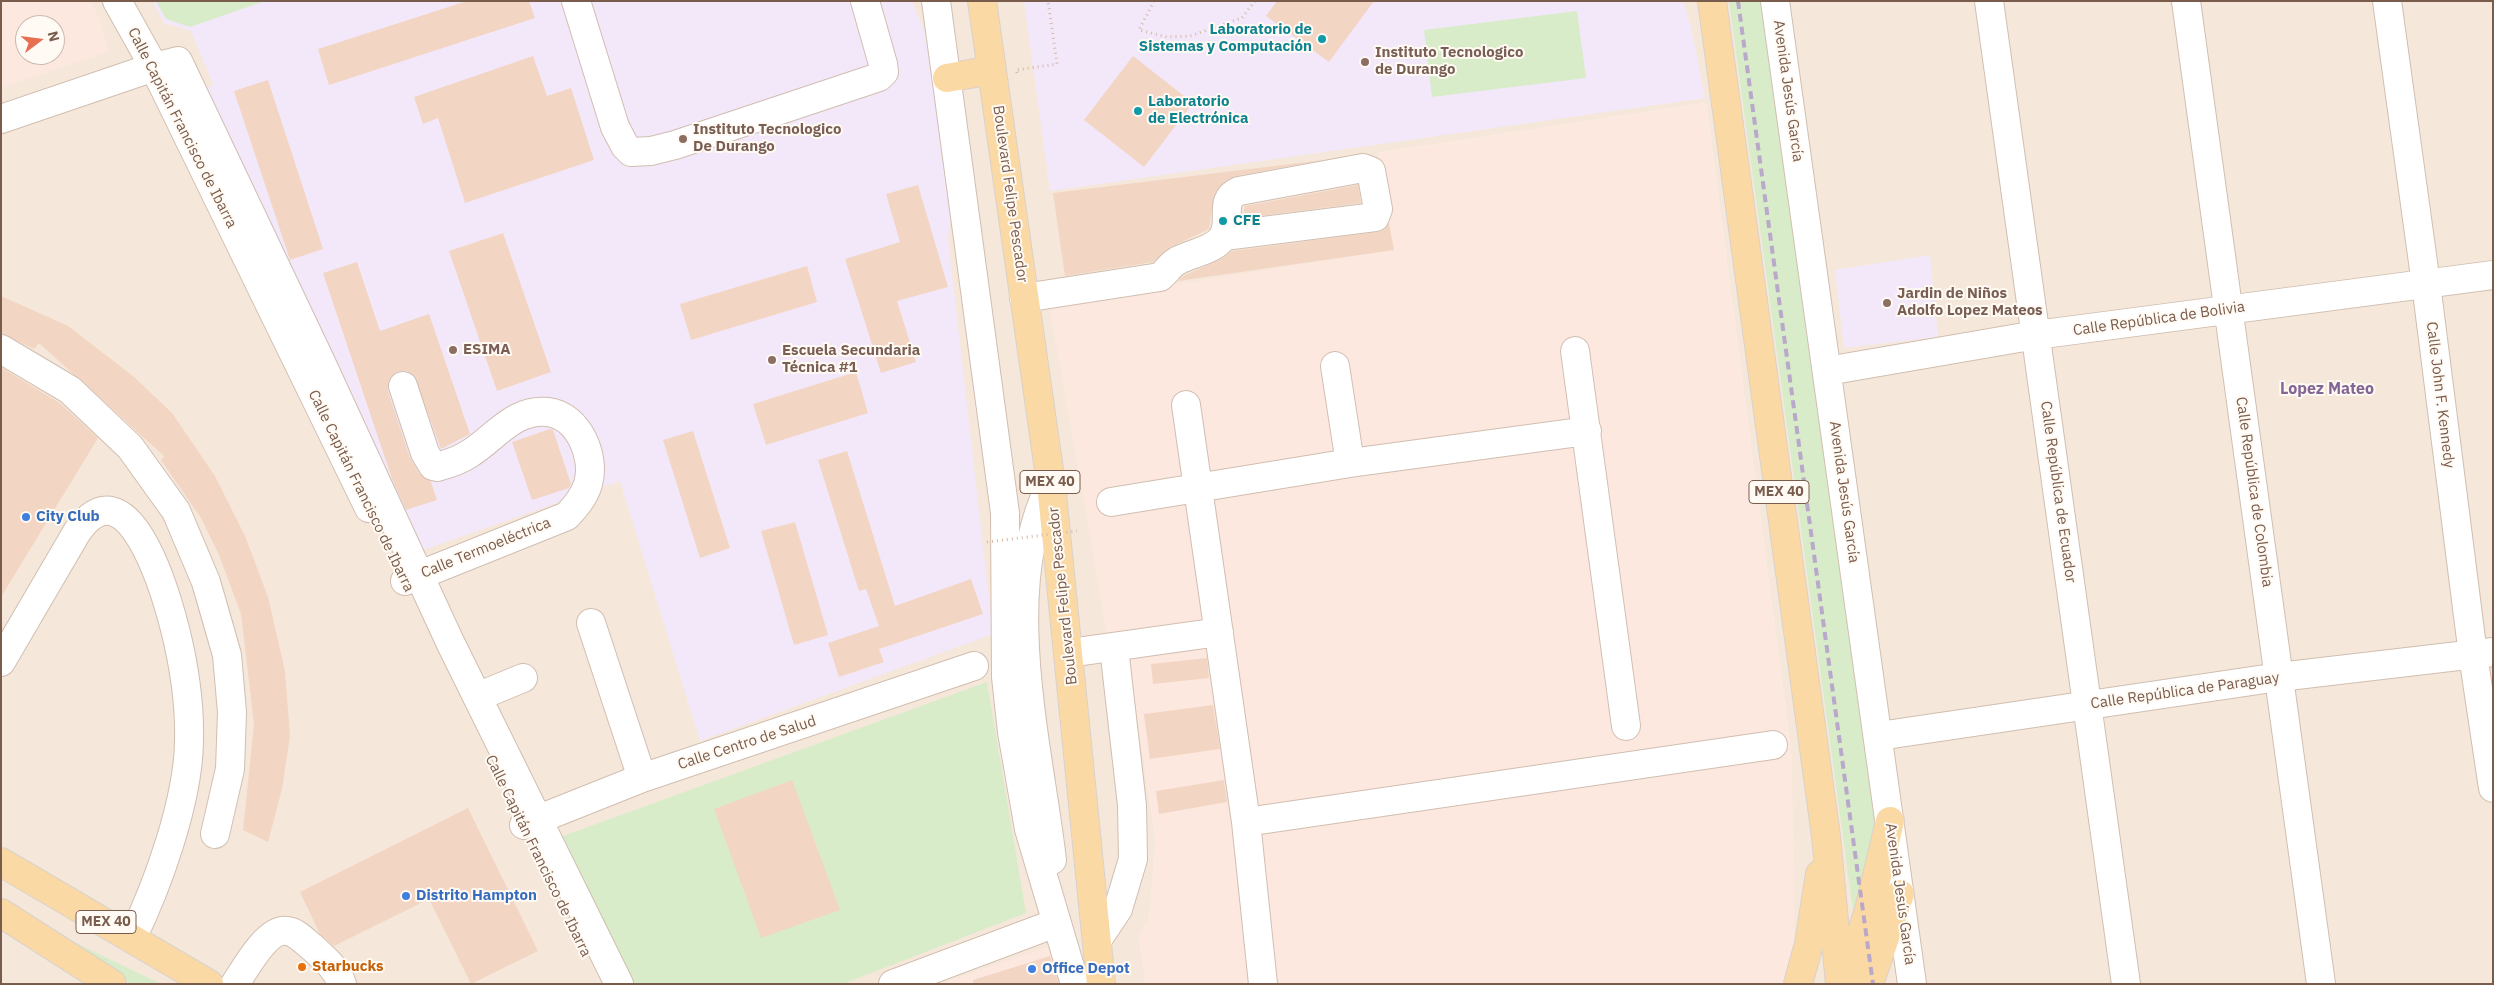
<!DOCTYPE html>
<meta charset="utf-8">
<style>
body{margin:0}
#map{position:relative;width:2494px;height:985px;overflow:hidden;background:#fdf6ec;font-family:"IBM Plex Sans",sans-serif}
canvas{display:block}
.frame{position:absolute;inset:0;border:2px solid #7a5c4d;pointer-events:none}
.north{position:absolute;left:15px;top:15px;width:50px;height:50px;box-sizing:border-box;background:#fffaf3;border:1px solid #cabbb1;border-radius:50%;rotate:75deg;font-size:14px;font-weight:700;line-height:20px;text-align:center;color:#7a5c4d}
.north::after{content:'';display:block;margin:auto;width:18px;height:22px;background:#e76f51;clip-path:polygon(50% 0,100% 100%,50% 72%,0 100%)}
</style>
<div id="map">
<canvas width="2494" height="985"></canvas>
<div class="frame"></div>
<div class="north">N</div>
</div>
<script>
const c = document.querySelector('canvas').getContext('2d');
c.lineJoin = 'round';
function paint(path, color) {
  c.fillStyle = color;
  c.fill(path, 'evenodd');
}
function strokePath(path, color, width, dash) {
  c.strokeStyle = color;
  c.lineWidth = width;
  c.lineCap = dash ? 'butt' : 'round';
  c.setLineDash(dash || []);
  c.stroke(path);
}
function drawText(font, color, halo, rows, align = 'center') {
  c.font = font + ' "IBM Plex Sans",sans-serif';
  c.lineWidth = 4;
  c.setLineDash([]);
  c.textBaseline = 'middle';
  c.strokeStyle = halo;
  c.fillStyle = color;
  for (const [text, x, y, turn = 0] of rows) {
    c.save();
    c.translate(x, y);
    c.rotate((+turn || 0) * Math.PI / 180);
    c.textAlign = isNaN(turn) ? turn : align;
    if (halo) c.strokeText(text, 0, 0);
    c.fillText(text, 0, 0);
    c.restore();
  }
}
paint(new Path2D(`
 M1 1H2493V984H1788L1792 760 1706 103 1378 153 1394 250 1126 638 1156 841 1149 921 1139 936 1146 984H1ZM25 25H55V55H25Z`), '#f5e8da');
paint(new Path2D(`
 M1 1H90L98 16 109 52 1 88ZM25 25H55V55H25Z
 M1706 103 1792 760 1794 955 1788 984H1146L1139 936 1149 921 1156 840 1126 638 1108 639 1049 304 1393 250 1378 153Z
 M1052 945 1057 984H940Z`), '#fde8e0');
paint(new Path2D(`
 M152 1H912L929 41 954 196 948 239 993 634 700 741 620 481 423 550 201 96 213 84 191 31 164 23Z
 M1024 1H1683L1691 27 1705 98 1050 191Z
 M1930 255 1938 337 1844 348 1835 270Z`), '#f3e8fa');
paint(new Path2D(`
 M156 1H265L190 27 166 19Z
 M1729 1H1765L1877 818 1856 932Z
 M1577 11 1586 78 1432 97 1424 30Z
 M987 682 1026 913 843 984H633L563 836Z
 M1 907 157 982 163 984H132Z`), '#d8ecc9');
paint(new Path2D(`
 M467 1H529L535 18 329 85 318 49Z
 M1277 1H1374L1329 62 1266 16Z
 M533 56 547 96 571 88 594 160 465 203 438 118 423 124 414 97Z
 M1133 56 1193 103 1144 167 1084 120Z
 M268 80 323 249 290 260 234 91Z
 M1323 160 1236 176 1224 182 1214 196 1209 229 1169 248 1153 262 1065 276 1053 193Z
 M918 185 948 287 897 301 916 362 881 373 845 259 900 242 886 194Z
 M1358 185 1361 203 1242 218 1245 206Z
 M1389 223 1394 250 1178 281 1185 275 1220 260 1232 251 1377 232 1384 230Z
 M503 233 551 372 497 391 449 251Z
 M357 262 380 331 429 314 470 434 441 449 414 375 407 371H399L391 376 388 383V391L410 458 420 474 431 482 437 500 406 510 392 479 323 273Z
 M807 266 817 302 691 340 680 304Z
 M1 296 68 326 133 376 172 413 215 476 245 536 268 597 285 671 290 736 282 789 268 842 243 830 254 724 241 614 219 555 201 518 161 460 164 456 39 343 34 349 1 333Z
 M1 367 61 404 98 438 1 597Z
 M856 372 868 413 766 445 753 404Z
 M550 429 553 430 571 484 569 488 532 500 512 442Z
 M693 431 730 548 700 558 663 440Z
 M847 451 895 606 971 579 983 614 879 649 884 662 839 677 828 643 879 626 866 589 859 591 818 460Z
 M795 522 828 635 794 645 761 531Z
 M1207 658 1209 678 1153 684 1151 664Z
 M1213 705 1220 749 1150 759 1144 714Z
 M792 780 840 910 761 938 714 809Z
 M1224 780 1227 802 1159 814 1156 791Z
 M468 808 538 951 471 984 429 899 334 946 320 934 300 892Z
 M1050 956 1059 984H973V980Z`), '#f3d5c3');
const minor = new Path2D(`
 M117 1 154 67 369 508
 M576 1 615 127 625 146 631 152 651 151 675 145 879 77 884 72 883 64 865 1
 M936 1 1005 513 1006 677 1012 732 1029 829 1075 984
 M1775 1 1912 984
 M1989 1 2126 984
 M2186 1 2321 984
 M2387 1 2426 284 2473 655 2493 788
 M1 119 154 67 178 61 320 360 450 642 619 984
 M1024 298 1160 277C1166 272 1171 264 1177 261 1191 253 1213 251 1222 238 1234 222 1217 200 1239 191L1363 168 1371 171 1378 209 1375 217 1224 236
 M1 349 70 390 130 447 176 511 206 582 227 655 232 712 230 769 215 834
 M1575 351 1626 726
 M1335 366 1350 463
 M1827 371 2036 335 2493 275
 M403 386 425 453 433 466 437 467C448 464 460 460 469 454 495 438 514 408 548 412 579 416 596 457 588 484 584 497 576 506 567 516L405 581
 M1186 405 1246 822 1263 984
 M1051 484C997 589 1039 748 1052 860
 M1111 502 1350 463 1587 431
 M591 623 642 778
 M1069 653 1219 632
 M1 662 77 532C128 459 166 594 175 629 184 665 190 705 189 742 188 801 158 885 132 938
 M477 697 523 678
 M1879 736 2279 677 2493 652
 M1246 822 1773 745
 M524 825 642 778 974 666
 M1098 939 1118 909 1133 859 1132 805 1114 648
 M235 984C245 969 267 928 287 931 297 932 305 942 313 948 325 959 336 968 342 984
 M893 984 1056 923`);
const major = new Path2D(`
 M982 1 1051 484 1101 984
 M1712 1 1826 836 1840 984
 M947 78 992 70
 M1 862 209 984
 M1 913 112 984
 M1798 984 1809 944 1820 874
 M1845 984 1869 910 1890 821
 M1869 984 1900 894`);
strokePath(minor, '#d1beb0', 30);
strokePath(major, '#dad1cd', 30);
strokePath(new Path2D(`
 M1154 1 1139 30 1167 37 1190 36 1242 18 1255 1
 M1017 73 1016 70 1057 64 1048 1`), '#d9b8a5', 3, [1, 4]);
strokePath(minor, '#fff', 28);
strokePath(major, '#fbd9a5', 28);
strokePath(new Path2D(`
 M1738 1 1873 984`), '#b9a8c9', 4, [8, 5]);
strokePath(new Path2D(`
 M987 542 1077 531`), '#d9b8a5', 3, [1, 4]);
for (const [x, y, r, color] of [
 [1322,39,5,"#0f9aa8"],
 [1365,62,5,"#8d6e63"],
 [1138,111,5,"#0f9aa8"],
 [683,139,5,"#8d6e63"],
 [1223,221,5,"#0f9aa8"],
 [1887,303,5,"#8d6e63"],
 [453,350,5,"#8d6e63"],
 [772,360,5,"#8d6e63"],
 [26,517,5,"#3f7fe0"],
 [406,896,5,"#3f7fe0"],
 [302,967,5,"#e8710a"],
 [1032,969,5,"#3f7fe0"]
]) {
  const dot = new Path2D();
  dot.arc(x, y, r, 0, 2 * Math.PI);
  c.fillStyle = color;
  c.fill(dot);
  strokePath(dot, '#fffaf3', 2);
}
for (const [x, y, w] of [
 [1050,482,60],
 [1779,492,60],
 [106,922,60]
]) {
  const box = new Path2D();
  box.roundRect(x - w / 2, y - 11.5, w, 23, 4);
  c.fillStyle = '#fffaf3';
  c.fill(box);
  strokePath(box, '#7a5c4d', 1);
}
drawText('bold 14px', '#7a5c4d', null, [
 ["MEX 40",1050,482],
 ["MEX 40",1779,492],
 ["MEX 40",106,922]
]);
drawText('bold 15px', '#0d838f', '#fffaf3', [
 ["Laboratorio de",1312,30,"right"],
 ["Sistemas y Computación",1312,47,"right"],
 ["Laboratorio",1148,102],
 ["de Electrónica",1148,119],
 ["CFE",1233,221]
], 'left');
drawText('bold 15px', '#785e54', '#fffaf3', [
 ["Instituto Tecnologico",1375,53],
 ["de Durango",1375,70],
 ["Instituto Tecnologico",693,130],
 ["De Durango",693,147],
 ["Jardin de Niños",1897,294],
 ["Adolfo Lopez Mateos",1897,311],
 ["ESIMA",463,350],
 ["Escuela Secundaria",782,351],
 ["Técnica #1",782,368]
], 'left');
drawText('15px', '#7a5c4d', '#fffaf3', [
 ["Avenida Jesús García",1788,91,82],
 ["Calle Capitán Francisco de Ibarra",182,128,63],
 ["Boulevard Felipe Pescador",1010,194,82],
 ["Calle República de Bolivia",2159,319,-8],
 ["Calle John F. Kennedy",2440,395,83],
 ["Calle Capitán Francisco de Ibarra",361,491,64],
 ["Avenida Jesús García",1844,492,82],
 ["Calle República de Ecuador",2058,492,82],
 ["Calle República de Colombia",2254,492,82],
 ["Calle Termoeléctrica",486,548,-22],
 ["Boulevard Felipe Pescador",1063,596,-96],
 ["Calle República de Paraguay",2185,691,-8],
 ["Calle Centro de Salud",747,743,-18],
 ["Calle Capitán Francisco de Ibarra",538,856,64],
 ["Avenida Jesús García",1900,894,82]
]);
drawText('bold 15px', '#366cbe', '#fffaf3', [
 ["City Club",36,517],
 ["Distrito Hampton",416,896],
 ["Office Depot",1042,969]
], 'left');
drawText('bold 15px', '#c56008', '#fffaf3', [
 ["Starbucks",312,967]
], 'left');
drawText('bold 16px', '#846695', '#fffaf3', [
 ["Lopez Mateo",2327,389]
]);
</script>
